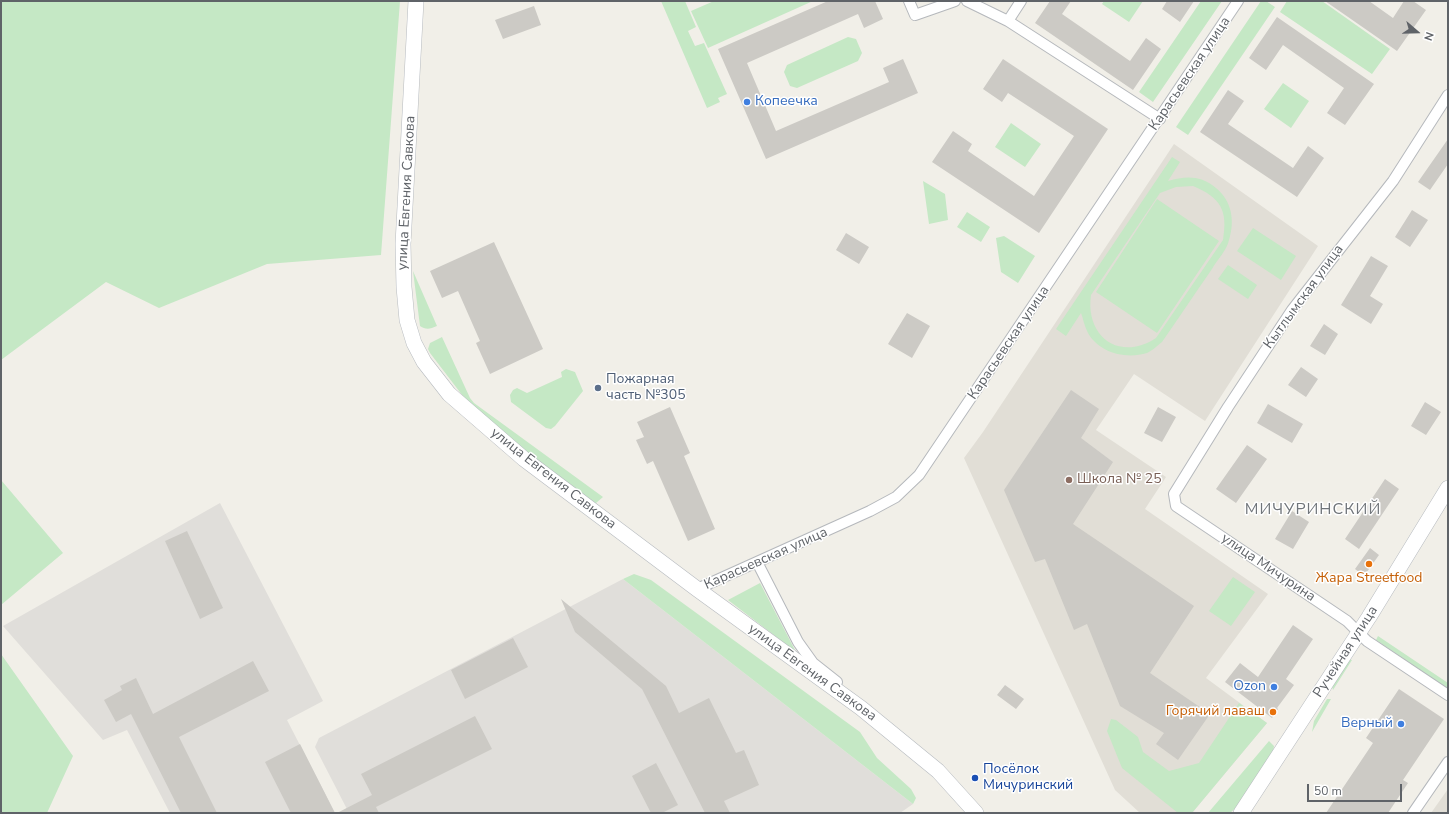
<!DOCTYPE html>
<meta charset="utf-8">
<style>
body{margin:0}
#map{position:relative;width:1449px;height:814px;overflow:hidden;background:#f1efe8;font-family:"Nunito Sans",sans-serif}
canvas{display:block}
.frame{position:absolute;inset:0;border:2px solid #5f6368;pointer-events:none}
.north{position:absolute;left:1397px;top:12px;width:40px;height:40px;-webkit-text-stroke:3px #fff;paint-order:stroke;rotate:110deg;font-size:11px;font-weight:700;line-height:16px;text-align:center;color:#5f6368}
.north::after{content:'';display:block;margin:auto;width:14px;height:18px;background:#5f6368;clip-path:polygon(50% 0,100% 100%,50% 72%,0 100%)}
.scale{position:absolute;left:1307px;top:784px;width:95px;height:18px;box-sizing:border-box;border:2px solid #5f6368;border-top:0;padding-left:5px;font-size:12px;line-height:14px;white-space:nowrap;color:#5f6368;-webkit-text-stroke:3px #fff;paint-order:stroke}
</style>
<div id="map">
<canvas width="1449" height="814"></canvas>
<div class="frame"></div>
<div class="north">N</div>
<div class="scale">50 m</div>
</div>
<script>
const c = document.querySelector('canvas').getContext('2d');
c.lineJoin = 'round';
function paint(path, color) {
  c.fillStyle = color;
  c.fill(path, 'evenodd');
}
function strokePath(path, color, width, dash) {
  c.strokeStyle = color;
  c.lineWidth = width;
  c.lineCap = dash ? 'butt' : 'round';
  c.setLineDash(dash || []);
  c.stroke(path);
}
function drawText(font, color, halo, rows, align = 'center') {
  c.font = font + ' "Nunito Sans",sans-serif';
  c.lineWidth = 3;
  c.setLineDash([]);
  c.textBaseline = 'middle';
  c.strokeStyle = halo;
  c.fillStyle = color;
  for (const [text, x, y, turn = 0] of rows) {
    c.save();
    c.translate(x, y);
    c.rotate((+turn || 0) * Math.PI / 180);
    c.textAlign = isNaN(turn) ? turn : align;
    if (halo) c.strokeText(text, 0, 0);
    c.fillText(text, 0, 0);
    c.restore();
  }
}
paint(new Path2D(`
 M220 503 323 701 287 720 335 813H170L127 730 103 740 3 626Z
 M623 579 913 804 900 813H349L315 747 319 738Z`), '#e0deda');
paint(new Path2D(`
 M1174 144 1318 246 1205 421 1134 374 1096 430 1166 477 1145 509 1268 594 1206 678 1267 723 1192 813H1140L1115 790 964 458 983 432Z
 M1448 789V813H1431Z`), '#e1ded6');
paint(new Path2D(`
 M1 1H400L381 255 267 264 159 308 106 282 1 360Z
 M661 1H685L696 27 688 31 695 46 704 43 727 94 718 98 720 102 707 108Z
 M714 1H813L708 48 691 11Z
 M1104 1H1143L1129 22 1102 4Z
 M1201 1H1222L1153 102 1139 92Z
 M1261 1H1266L1275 7 1188 135 1176 127Z
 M1287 1H1322L1390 49 1372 74 1280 12Z
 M848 37 856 39 862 53 858 61 797 88 790 86 784 72 787 65Z
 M1283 83 1309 101 1291 128 1264 109Z
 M1011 123 1041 144 1025 167 995 147Z
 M1172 157 1180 162 1168 181C1186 176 1200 175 1216 188 1232 201 1235 221 1229 240 1227 250 1217 260 1212 269 1195 293 1179 318 1162 342 1158 345 1152 351 1147 353 1125 360 1097 352 1087 331 1084 325 1083 318 1081 313L1066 336 1056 329ZM1193 186C1221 198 1228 210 1223 240L1156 338C1120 362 1085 337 1091 295L1160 193 1176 187Z
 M923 181 945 194 948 220 929 224Z
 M1157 199 1219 241 1157 333 1096 292Z
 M967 212 990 227 981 242 957 227Z
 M1253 228 1296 256 1281 280 1237 251Z
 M1004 236 1035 256 1018 283 1001 272 996 238Z
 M1228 265 1257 285 1248 299 1218 279Z
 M413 271 437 326C430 329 426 330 420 326Z
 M442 337 470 398 474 403 603 497 596 503 590 504 469 404 430 353 428 349 430 343Z
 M566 369 575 372 583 391 555 426 551 429 546 428 511 402 510 395 513 390 517 388 527 393 562 377 561 372Z
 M1 480 63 553 1 605Z
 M634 574 651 580 860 732 877 758 911 789 916 798 913 804 623 579Z
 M1233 577 1255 592 1231 626 1209 611Z
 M760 583 796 652 728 600Z
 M1378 636 1448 683V689L1376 640Z
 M1 654 73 756 47 813H1Z
 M1349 659 1352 660 1333 690 1332 686Z
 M1327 699H1331L1312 732 1314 721Z
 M1239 703 1267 723 1192 813H1178L1122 768 1107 731 1111 719 1116 720 1138 737 1143 752 1169 771 1199 763Z
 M1269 741 1274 746 1272 758 1237 807 1230 813H1208Z`), '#c5e8c5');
paint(new Path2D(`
 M828 1H875L883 19 864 28 858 14 747 63 776 131 889 82 883 68 903 59 918 93 766 159 718 49Z
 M1050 1H1071L1062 14 1130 61 1146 38 1161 49 1133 90 1035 23Z
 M1167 1H1194L1180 22 1162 9Z
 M1325 1H1369L1393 18 1404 1H1413L1426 10 1397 51Z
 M534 6 541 25 503 39 495 20Z
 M1277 17 1374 84 1345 125 1327 113 1344 88 1283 45 1266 70 1249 58Z
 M1003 59 1108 129 1039 233 932 162 953 131 972 144 968 151 1034 196 1074 136 1008 93 1002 102 983 89Z
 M1228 90 1244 101 1228 124 1293 168 1308 146 1324 158 1297 197 1200 132Z
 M1448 139V164L1430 190 1418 182Z
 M1412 210 1428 220 1410 247 1395 237Z
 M846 233 869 247 859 264 836 250Z
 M494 242 543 349 490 374 476 343 480 341 458 291 442 298 430 271Z
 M1371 256 1388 266 1370 296 1383 304 1371 324 1341 305Z
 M907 313 930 326 912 358 888 344Z
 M1324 324 1338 334 1325 355 1310 346Z
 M1301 367 1318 379 1306 397 1288 385Z
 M1071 390 1099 409 1081 438 1113 462 1073 524 1194 606 1150 673 1210 714 1178 760 1156 744 1164 733 1120 706 1087 624 1074 630 1045 559 1035 562 1004 490Z
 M1425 402 1441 412 1426 435 1411 426Z
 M1268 404 1303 424 1292 443 1257 423Z
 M670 407 690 453 684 456 715 529 688 541 653 461 647 464 636 440 644 437 637 422Z
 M1158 407 1176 417 1162 442 1144 433Z
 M1247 445 1267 459 1236 503 1216 489Z
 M1385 479 1399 489 1359 549 1345 539Z
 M1292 511 1309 522 1293 549 1275 539Z
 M187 531 223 608 200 619 165 541Z
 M1370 548 1379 555 1364 576 1355 569Z
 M561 599 666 686 679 713 709 698 736 753 744 750 759 785 724 801 730 813H705L642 689 575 632Z
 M1293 625 1313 639 1286 679 1294 685 1277 708 1278 709 1272 718 1225 682 1240 663 1258 677Z
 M513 638 528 667 465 699 451 670Z
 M253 661 269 691 179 737 217 813H181L131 714 116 722 104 700 122 690 120 686 136 678 153 714Z
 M1005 685 1024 699 1016 709 997 695Z
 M1399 689 1444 719 1403 780 1408 783 1388 813H1326L1373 743 1366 738Z
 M475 716 492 749 376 807 379 813H337L372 795 361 774Z
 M300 744 335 813H291L265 762Z
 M656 763 678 805 662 813H651L632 776Z`), '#cccac5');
const street = new Path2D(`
 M909 1 915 15 955 1
 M967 1 1008 21 1160 119
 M1008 21 1021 1
 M1448 95 1393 181 1292 310 1228 407 1174 494 1176 506 1347 621 1367 641 1448 695
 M757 562 798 642 813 663 837 682
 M697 589 870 511 896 497 919 475 1238 1
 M1413 813 1448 762`);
const secondary = new Path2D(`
 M416 1 403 244 404 287 407 320 414 343 424 362 449 394 524 459 697 589 861 708 938 771 976 813
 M1241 813 1369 617 1448 488`);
strokePath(street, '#b5b8bc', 12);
strokePath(secondary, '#b6babf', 16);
strokePath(street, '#fff', 10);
strokePath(secondary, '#fff', 15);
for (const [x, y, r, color] of [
 [747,102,4,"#3f7fe0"],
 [598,388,4,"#5c6f8a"],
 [1069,480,4,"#8d6e63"],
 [1369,564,4,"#e8710a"],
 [1274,687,4,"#3f7fe0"],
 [1273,712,4,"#e8710a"],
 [1401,724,4,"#3f7fe0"],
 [975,778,4,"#1a4fb4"]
]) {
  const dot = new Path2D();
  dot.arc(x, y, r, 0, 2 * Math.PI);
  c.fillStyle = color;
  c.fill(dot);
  strokePath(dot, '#fff', 1.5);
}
drawText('14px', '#5f6368', '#fff', [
 ["Карасьевская улица",1190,74,-56],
 ["улица Евгения Савкова",407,193,-87],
 ["Кытлымская улица",1304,297,-54],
 ["Карасьевская улица",1009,343,-56],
 ["улица Евгения Савкова",553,479,38],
 ["Карасьевская улица",766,559,-24],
 ["улица Мичурина",1268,568,34],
 ["Ручейная улица",1346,652,-57],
 ["улица Евгения Савкова",812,673,36]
]);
drawText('14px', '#366cbe', '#fff', [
 ["Копеечка",755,102,"left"],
 ["Ozon",1266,687],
 ["Верный",1393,724]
], 'right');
drawText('14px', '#4e5e75', '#fff', [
 ["Пожарная",606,380],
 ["часть №305",606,396]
], 'left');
drawText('14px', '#785e54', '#fff', [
 ["Школа № 25",1077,480]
], 'left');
drawText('14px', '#c56008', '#fff', [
 ["Жара Streetfood",1369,579],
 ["Горячий лаваш",1265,712,"right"]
]);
drawText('14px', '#164399', '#fff', [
 ["Посёлок",983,770],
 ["Мичуринский",983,786]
], 'left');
c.letterSpacing = '1px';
drawText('16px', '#70757a', '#fff', [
 ["МИЧУРИНСКИЙ",1313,510]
]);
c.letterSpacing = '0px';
</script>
